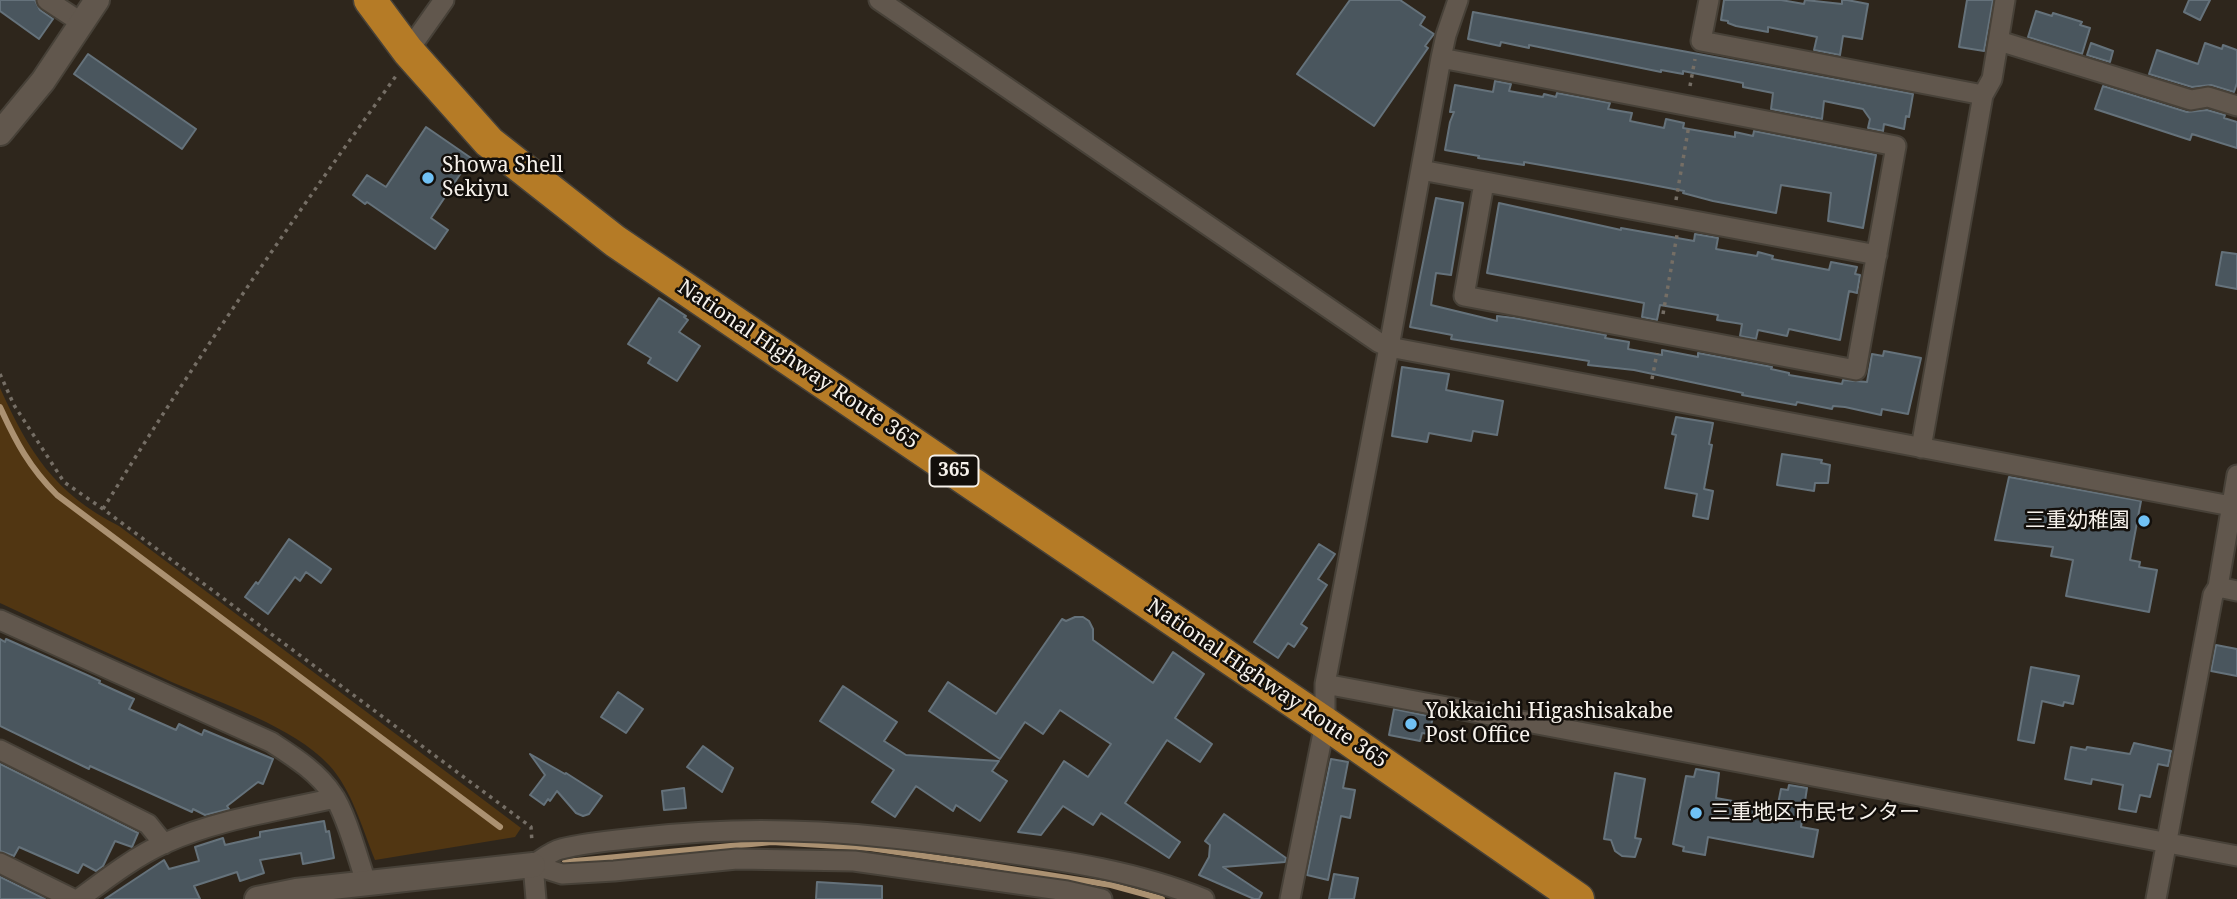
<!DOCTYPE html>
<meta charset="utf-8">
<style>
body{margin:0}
canvas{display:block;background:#2e261c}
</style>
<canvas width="2237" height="899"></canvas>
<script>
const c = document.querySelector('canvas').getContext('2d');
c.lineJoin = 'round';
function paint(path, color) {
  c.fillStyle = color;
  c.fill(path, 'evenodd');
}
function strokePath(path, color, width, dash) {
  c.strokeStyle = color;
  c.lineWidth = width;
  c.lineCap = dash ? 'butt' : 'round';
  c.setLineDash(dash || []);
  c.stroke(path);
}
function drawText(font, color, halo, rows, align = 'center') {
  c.font = font + ' "Noto Serif","Noto Sans JP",serif';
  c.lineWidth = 5;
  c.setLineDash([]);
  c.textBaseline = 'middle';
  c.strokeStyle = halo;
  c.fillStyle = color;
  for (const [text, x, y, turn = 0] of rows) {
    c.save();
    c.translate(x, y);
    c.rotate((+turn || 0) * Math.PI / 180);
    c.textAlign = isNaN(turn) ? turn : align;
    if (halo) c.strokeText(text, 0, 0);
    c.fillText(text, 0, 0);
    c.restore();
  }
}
paint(new Path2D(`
 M0 388C29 452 54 493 119 526L521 828 515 837 375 860C362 828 352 790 329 765 294 727 221 703 174 683 116 657 58 630 0 603Z`), '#513612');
strokePath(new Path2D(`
 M0 407C16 442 29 467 57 495L500 827
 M565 862 772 842 870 848 986 865 1111 885 1162 899`), '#ab9171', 6);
const building = new Path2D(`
 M0 0H35L40 10 53 19 39 39 0 11Z
 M1350 0H1400L1425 17 1420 25 1434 34 1425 46 1428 48 1374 126 1297 74Z
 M1724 0H1781L1804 4 1805 0 1842 4V0H1847L1868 4 1862 39 1843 36 1840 55 1814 50 1817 37 1768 27V32L1736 26 1728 23V21L1721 20Z
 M1967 0H1993L1984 51 1959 47Z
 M2189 0H2210L2200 20 2184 12Z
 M2036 11 2052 16 2053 13 2082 22 2080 25 2090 28 2082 54 2028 37Z
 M1473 12 1913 94 1909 117 1906 116 1904 129 1884 124 1883 131 1868 128 1870 119 1863 109 1824 101 1822 119 1771 109 1773 93 1743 87V83L1683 71V74L1661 70V72L1529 45V48L1501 42 1500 46 1468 39Z
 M2091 43 2113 51 2110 62 2087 55Z
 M2205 43 2222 49 2223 45 2237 50V83L2234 92 2211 85 2192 87 2149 74 2157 50 2198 64Z
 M88 54 196 129 182 149 74 74Z
 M1495 81 1511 84 1509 91 1543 97 1544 94 1556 97 1557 93 1610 103 1608 109 1632 113 1630 121 1664 128 1666 119 1684 123 1683 128 1735 137V132L1753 136 1754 131 1876 155 1863 228 1828 221 1831 193 1781 185 1776 213 1713 201 1683 193 1684 191 1632 181 1524 162V165L1478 158 1479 156 1445 150 1450 122 1454 112H1450L1455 85 1493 92Z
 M2103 86 2187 112 2207 110 2225 115 2224 118 2237 122V148L2192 134 2190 140 2095 109Z
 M426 127 471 158 431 218 448 230 435 249 367 202 365 204 353 195 367 175 386 187Z
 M1436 198 1463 203 1451 275 1436 273 1431 305 1497 321V316L1514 318 1606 335 1605 338 1629 342 1628 349 1662 355V350L1698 357V353L1772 367 1771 369 1789 373V375L1842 384 1843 380 1867 382 1872 354 1883 356 1884 351 1921 358 1908 414 1882 409 1881 415 1845 407 1833 406 1832 409 1797 402 1796 405 1742 395 1743 393 1634 370 1588 365 1589 361 1451 339 1452 335 1410 327Z
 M1499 203 1621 230V228L1694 241 1695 234 1718 238 1716 249 1757 256 1758 252 1773 256 1772 259 1829 270 1831 262 1857 267 1855 274 1860 275 1857 293 1849 291 1840 340 1789 329 1787 336 1758 330 1756 339 1740 336 1742 324 1717 320 1718 315 1660 305 1657 320 1642 317 1644 303 1487 273Z
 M2222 252 2237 254V289L2216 285Z
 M659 298 686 316 684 317 688 320 679 332 700 346 677 381 648 363 651 358 628 344Z
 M1402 367 1449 374 1446 390 1503 401 1497 435 1473 431 1471 441 1429 433 1427 442 1392 436Z
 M1676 417 1713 423 1709 444 1712 445 1704 489 1713 491 1708 519 1693 516 1697 494 1665 488 1676 435 1672 434Z
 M1782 454 1822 460 1821 463 1830 465 1828 483H1815L1814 491 1777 485Z
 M2009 477 2141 501 2130 560 2140 562 2139 567 2157 570 2149 612 2066 596 2073 560 2051 556 2053 547 1995 540Z
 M289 539 331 569 321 583 306 572 300 581 295 577 268 614 245 597 256 582 258 584Z
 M1319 544 1335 554 1318 579 1327 585 1301 624 1307 628 1294 647 1288 643 1278 658 1254 642Z
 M1075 617H1083L1089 621 1093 629V640L1153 683 1173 652 1204 674 1175 718 1212 744 1200 762 1167 740 1125 803 1180 842 1169 858 1101 813 1093 825 1063 806 1041 835 1018 832 1064 761 1088 777 1111 744 1060 710 1043 734 1025 722 1000 759 929 711 948 682 996 714 1062 619 1066 621Z
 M0 639 5 642 6 639 87 675 100 681 99 683 134 699 129 709 176 730 179 724 202 735 204 730 273 759 263 784 258 782 227 806 229 809 205 815 193 809 192 812 90 766 89 769 0 726Z
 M2216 645 2237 649V676L2211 671Z
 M2031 667 2079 676 2073 704 2064 702 2063 706 2042 701 2034 743 2018 740Z
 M843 686 897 722 884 741 906 755 999 761 992 771 1007 781 980 821 956 805 953 811 916 786 895 817 872 802 894 770 820 721Z
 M618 692 643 709 626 733 601 717Z
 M1394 709 1433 717 1429 734 1422 733 1420 741 1389 735Z
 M2134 743 2171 751 2168 766 2158 764 2150 797 2140 795 2136 812 2119 809 2123 785 2092 779 2091 784 2065 779 2071 747 2086 750 2087 747 2130 754Z
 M703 746 733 768 722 792 687 767Z
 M530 754 565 774 566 773 602 796 589 814 583 816 576 813 557 791 550 801 548 799 544 805 530 795 545 775Z
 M1331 759 1348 762 1343 788 1355 790 1350 818 1341 816 1328 880 1307 875Z
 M0 764 138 833 132 847 115 841 103 866 96 871 83 864 78 873 19 847 14 856 0 851Z
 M1696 769 1719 773 1716 798 1777 809 1781 789 1788 790 1789 785 1807 788 1801 827 1818 830 1813 857 1708 837 1705 855 1683 851 1684 847 1673 844 1686 776 1694 777Z
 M1615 773 1645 779 1635 838 1641 839 1635 857 1622 856 1615 851 1611 840 1604 839Z
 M684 788 686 808 664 810 662 791Z
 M1224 814 1286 858 1285 862 1223 867 1262 893 1259 899H1254L1199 875 1209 857 1210 845 1205 841Z
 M324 821 326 832 329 831 334 858 303 864 301 853 260 860 264 873 240 881 237 872 194 886 200 899H105L164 860 169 869 199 861 195 847 223 838 225 845 260 837V832Z
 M1334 874 1358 878 1354 899H1329Z
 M0 877 45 899H0Z
 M817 882 882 886V899H816Z`);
paint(building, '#4a565e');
strokePath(building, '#65727b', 2);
const minor = new Path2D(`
 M47 0 82 23
 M879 0 1378 342 1389 347 2231 506
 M1709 0 1701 41 1983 95
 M1999 41 2191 100 2208 97 2237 106
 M408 51 444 0
 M1441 58 1896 146 1856 370 1464 296 1484 183
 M1421 170 1877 255
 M1921 448 1983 95 1992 79 2005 0
 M2218 587 2237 591
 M0 620 271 742C294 757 318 772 333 795 346 813 358 859 366 882
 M1325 684 2237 856
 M0 750 148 824 164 844
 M0 863 73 899
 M533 865C542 859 552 851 561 849 588 842 618 840 645 837 767 823 872 833 993 851 1065 861 1136 871 1204 899
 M533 865 562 874 614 871 737 859 854 861 1067 891 1102 899
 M533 865 536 899
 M79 899C106 879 134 857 165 843 219 819 278 811 335 798
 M1290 899 1325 723V684L1389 347 1441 58 1446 35 1458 0
 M2156 899 2213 595 2218 587 2237 475`);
const tertiary = new Path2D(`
 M0 133 43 81 97 0
 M257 899 296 891 533 865`);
const trunk = new Path2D(`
 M370 0 408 51 489 142 615 241 1325 723 1578 899`);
strokePath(minor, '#474138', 23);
strokePath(tertiary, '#474138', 28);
strokePath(trunk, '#474138', 35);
strokePath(new Path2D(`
 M1690 86 1695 59
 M1676 200 1689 125
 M1663 314 1677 235
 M0 374 14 405 64 482 103 509 531 827 532 842
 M1652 379 1657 353
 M103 509C195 360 294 217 396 76`), '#756e65', 3.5, [3.5, 5]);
strokePath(minor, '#61574d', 19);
strokePath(tertiary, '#61574d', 24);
strokePath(trunk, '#b57b26', 32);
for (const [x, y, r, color] of [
 [428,178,7,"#70c1f4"],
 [2144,521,7,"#70c1f4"],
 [1411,724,7,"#70c1f4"],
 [1696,813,7,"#70c1f4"]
]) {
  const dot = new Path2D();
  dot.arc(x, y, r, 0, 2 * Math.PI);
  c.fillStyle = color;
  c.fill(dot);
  strokePath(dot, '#130f0b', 2.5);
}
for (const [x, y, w] of [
 [954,471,49]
]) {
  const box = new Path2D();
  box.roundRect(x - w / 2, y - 15.5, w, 31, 5);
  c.fillStyle = '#130f0b';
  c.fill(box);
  strokePath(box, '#f6f1eb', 2);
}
drawText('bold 19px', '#f6f1eb', null, [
 ["365",954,471]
]);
drawText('21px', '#f6f1eb', '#130f0b', [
 ["Showa Shell",442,166],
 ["Sekiyu",442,190],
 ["三重幼稚園",2130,521,"right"],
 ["Yokkaichi Higashisakabe",1425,712],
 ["Post Office",1425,736],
 ["三重地区市民センター",1710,813]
], 'left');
drawText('21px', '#f6f1eb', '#130f0b', [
 ["National Highway Route 365",798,365,34],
 ["National Highway Route 365",1267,684,34]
]);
</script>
